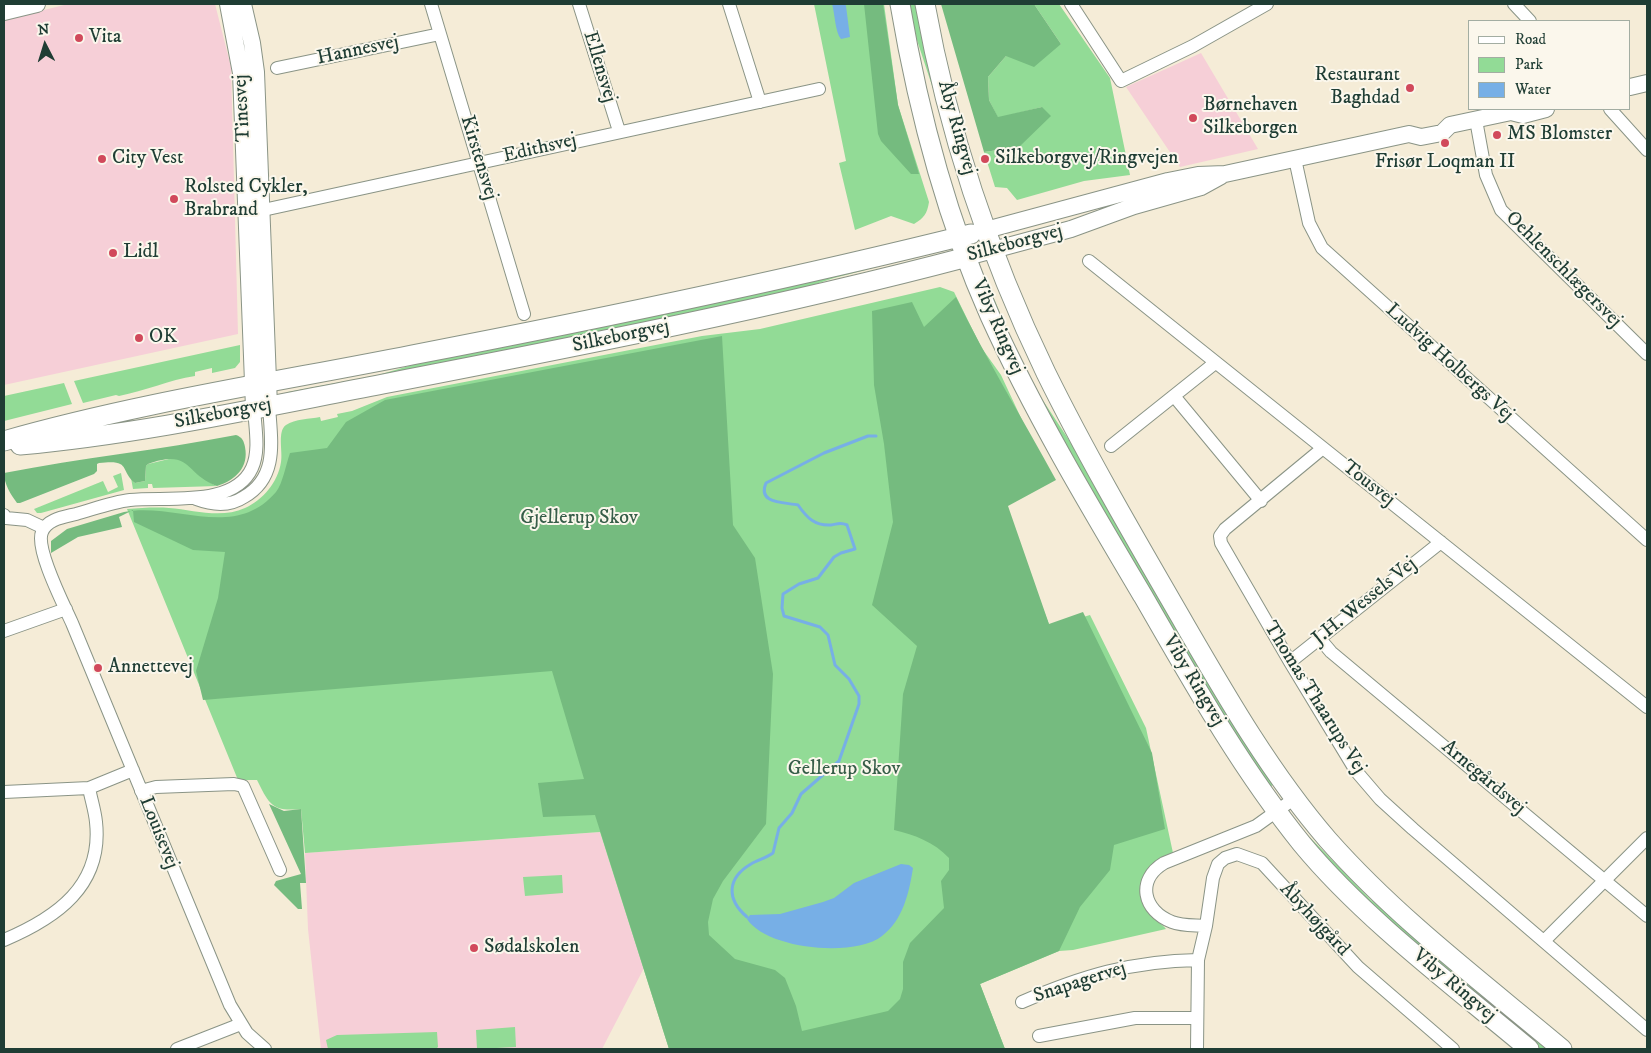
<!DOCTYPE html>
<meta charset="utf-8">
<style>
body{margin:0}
#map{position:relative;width:1651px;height:1053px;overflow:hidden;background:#f5ecd7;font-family:"IM FELL DW Pica",serif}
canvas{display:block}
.frame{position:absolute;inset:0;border:5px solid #1f3d34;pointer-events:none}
.legend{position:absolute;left:1468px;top:20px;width:162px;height:90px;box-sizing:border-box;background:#fbf7ec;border:1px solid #a3ada2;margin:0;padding:6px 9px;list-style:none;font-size:15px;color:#1f3d34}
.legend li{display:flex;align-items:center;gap:10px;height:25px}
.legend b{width:25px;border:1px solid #a3ada2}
.north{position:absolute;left:20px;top:20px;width:50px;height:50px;-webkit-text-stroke:4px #fbf7ec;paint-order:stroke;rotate:355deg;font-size:14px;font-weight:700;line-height:20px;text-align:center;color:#1f3d34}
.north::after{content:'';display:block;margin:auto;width:18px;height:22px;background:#1f3d34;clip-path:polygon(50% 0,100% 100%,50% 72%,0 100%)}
</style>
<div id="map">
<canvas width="1651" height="1053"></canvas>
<div class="frame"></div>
<ul class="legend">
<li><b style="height:6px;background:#fff"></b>Road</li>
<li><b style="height:14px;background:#92db96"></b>Park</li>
<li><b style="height:14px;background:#77afe6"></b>Water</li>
</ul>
<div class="north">N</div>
</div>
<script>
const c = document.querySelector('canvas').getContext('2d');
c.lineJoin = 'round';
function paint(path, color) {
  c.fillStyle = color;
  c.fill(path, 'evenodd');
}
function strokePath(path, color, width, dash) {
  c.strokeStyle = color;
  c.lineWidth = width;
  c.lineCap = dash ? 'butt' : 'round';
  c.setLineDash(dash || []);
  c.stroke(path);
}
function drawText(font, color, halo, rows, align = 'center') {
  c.font = font + ' "IM FELL DW Pica",serif';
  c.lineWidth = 4;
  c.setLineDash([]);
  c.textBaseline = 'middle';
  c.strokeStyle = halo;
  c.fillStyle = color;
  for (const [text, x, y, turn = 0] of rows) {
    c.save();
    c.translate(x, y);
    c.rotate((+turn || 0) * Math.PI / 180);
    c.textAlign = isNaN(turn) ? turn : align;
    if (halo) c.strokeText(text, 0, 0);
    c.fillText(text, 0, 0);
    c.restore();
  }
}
paint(new Path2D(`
 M68 4H215L231 67 238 334 4 385V20Z
 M1201 53 1258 149 1180 167 1126 87Z
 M600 832 644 968 602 1049H321L308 929 305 853Z`), '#f6cfd7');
paint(new Path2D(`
 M814 4H884L898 105 929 202C927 214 924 218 914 224L891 216 855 230 839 163 846 161Z
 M907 4H919L942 116 910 19Z
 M1034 4H1059L1110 78 1130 175 1084 181 1017 200 1007 188 995 187 984 152 1019 147 1042 107 998 118 989 100 988 77 1006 56 1061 44Z
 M936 252 834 278 783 295 288 395V392L378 375 450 354Z
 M984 282H987L1014 346 1042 399 1090 472 1204 670 1275 783 1269 788 1215 706 1058 436 1008 339Z
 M940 287 954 292 981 347 1001 375 1049 478 1001 498 1050 627 1090 615 1146 728 1173 853C1147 863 1128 887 1149 914 1153 920 1162 923 1166 929L1073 950 1059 951 980 984 1005 1049H669L600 832 305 853 301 809C272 812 269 804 257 780H238L127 509C141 508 156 507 169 508 194 510 221 519 245 508 263 500 278 482 281 462 283 452 277 431 286 425 295 419 310 419 320 417L321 421 338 417 337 414 352 411 387 397 702 336 760 329Z
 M240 345V362L235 368 212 373V368L195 372V376C169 380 145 391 119 396L116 395 83 403 74 381Z
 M64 383 72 404 4 421V396Z
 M173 458C190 459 201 480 217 486L153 488 152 484H148V488L133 489 131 478 135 483 145 481 146 466 148 464Z
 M121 473 124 490 41 513H37L34 509 103 481 108 492 118 487 113 476Z
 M1298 825 1371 900 1401 922 1551 1049H1540C1456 979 1366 911 1298 825Z
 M562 875 563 893 525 896 523 877Z
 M515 1027 516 1047 477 1049 476 1030Z
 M437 1032 438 1047 436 1049H328L326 1040 337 1035Z`), '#92db96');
paint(new Path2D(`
 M864 4H883L898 105 919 174H911L881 141 878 134Z
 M941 4H1034L1061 44 1034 67 1006 56 988 77 989 100 998 117 1042 107 1051 116 1019 147 984 152Z
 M956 297C986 359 1023 419 1056 480L1008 506 1049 624 1083 612 1152 753 1165 829 1114 845 1110 870 1080 907 1059 951 980 984 1005 1049H669L595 815 543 817 538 783 584 779 552 671 203 700 196 671 218 598 225 552 193 550 134 522 133 510 119 517 122 527 78 537 51 553V541L67 529 124 512C176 502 234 541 276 492 283 483 286 464 290 453L327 448 346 422 385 400 722 336 733 525 755 558 773 674 766 824 723 881 713 899 708 922 709 935 735 959 775 970 785 978 796 1006 802 1031 888 1011 900 999 903 989V962L910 943 944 908 941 881 949 870V858C934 842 915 835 894 830L903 694 917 646 872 605 893 522 884 444 874 385 872 311 912 302 924 327Z
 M236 435C242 437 244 441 245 447 249 467 236 480 217 486 185 475 192 448 148 464L146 466 145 481 135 483C119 470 132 459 99 463L97 464V471L94 474 20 503H17C11 495 4 484 4 473 81 458 159 450 236 435Z
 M269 804 284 811 301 809 306 883H300L302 909H298L274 885 276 881 301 874Z`), '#75bb7f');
paint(new Path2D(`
 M832 4H845L846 6 850 37 841 39C835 32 835 14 832 4Z
 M901 864 909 865 913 868C909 893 903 920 882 936 854 958 766 949 747 919L750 915 780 914 823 902 834 898 854 883Z`), '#77afe6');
strokePath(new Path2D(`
 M747 917C726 899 727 878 751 864 758 860 766 858 773 853L779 828 792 813 801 794 839 761 859 704V696L849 679 835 665 828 635 820 627 784 616 782 608 783 594 799 584 818 578 834 557 841 553 855 549 847 525C840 522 838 524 831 525 815 526 807 518 798 505 784 502 757 504 766 483L824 453 868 436H876`), '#77afe6', 3);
const minor = new Path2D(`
 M431 4 524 314
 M579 4 619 131
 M729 4 760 102
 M1071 4 1121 81 1193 46 1267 4
 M1514 4 1530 21
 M277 68 440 34
 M1610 109 1647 150
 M1476 120 1486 175 1501 210 1647 354
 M1295 159 1309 223 1322 248 1647 540
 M254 212 819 89
 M1089 261 1647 707
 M1174 396 1261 501
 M254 408C255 427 260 451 252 468 234 508 166 496 130 500 112 502 94 509 76 514 64 517 47 519 42 532 35 549 64 605 72 623 124 750 178 877 230 1005L247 1033 265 1049
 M1111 446 1215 363
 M1323 448 1225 529 1220 536 1221 543 1290 662 1356 771 1380 799 1413 829 1647 1030
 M196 499C212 505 229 507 244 497 279 477 271 440 269 406
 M4 515 6 518 27 520 44 528
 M4 631 66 609
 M1320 639 1331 652 1647 916
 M1290 662 1441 542
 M141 791 156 787 234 784 243 786 280 870
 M4 792 89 788 133 770
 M1206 926C1195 925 1182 926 1172 922 1143 911 1136 880 1164 863L1256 826 1295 798
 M4 940C56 918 103 886 96 822 95 811 91 799 89 788
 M1544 941 1647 838
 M1022 1002C1082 976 1132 961 1198 960
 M1039 1036 1135 1018H1197
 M177 1049 241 1024
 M1197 1049 1198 960 1206 926 1213 878 1218 864 1225 858 1237 854 1262 863 1358 967 1453 1049`);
const tertiary = new Path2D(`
 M228 4 241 73 254 408
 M243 4 252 43 256 72 269 406
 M4 12 37 4
 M1630 87 1647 83
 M986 230 1168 181 1198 175 1225 174 1409 134 1421 137 1442 133 1450 125 1511 112 1523 115 1546 109
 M967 257 1071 229 1134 206 1201 187 1221 176`);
const secondary = new Path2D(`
 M900 4C918 110 946 217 990 316 1034 413 1089 505 1143 596 1192 681 1240 767 1302 844 1364 919 1455 987 1529 1049
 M925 4C948 131 990 257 1046 373 1085 452 1129 528 1173 604 1220 685 1266 768 1328 840 1397 918 1482 982 1562 1049
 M4 441C137 403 276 382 412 355 599 319 786 280 971 234
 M20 445C142 434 263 407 383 384 579 346 774 308 967 257`);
strokePath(minor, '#8a9486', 14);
strokePath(tertiary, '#8a9486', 18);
strokePath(secondary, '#8a9486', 21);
strokePath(minor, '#fff', 12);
strokePath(tertiary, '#fff', 16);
strokePath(secondary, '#fff', 19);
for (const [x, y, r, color] of [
 [79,38,5,"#d1495b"],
 [1410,88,5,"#d1495b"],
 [1193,118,5,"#d1495b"],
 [1497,135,5,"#d1495b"],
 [1445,143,5,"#d1495b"],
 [102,159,5,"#d1495b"],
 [985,159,5,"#d1495b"],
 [174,199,5,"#d1495b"],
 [113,253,5,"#d1495b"],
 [139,338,5,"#d1495b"],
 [98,668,5,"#d1495b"],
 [474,948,5,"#d1495b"]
]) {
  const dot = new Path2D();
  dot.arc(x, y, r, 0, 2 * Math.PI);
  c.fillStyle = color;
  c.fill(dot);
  strokePath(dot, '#fbf7ec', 2);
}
drawText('20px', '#1f3d34', '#fbf7ec', [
 ["Vita",89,38],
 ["Restaurant",1400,76,"right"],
 ["Baghdad",1400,99,"right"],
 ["Børnehaven",1203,106],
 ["Silkeborgen",1203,129],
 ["MS Blomster",1507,135],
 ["City Vest",112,159],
 ["Silkeborgvej/Ringvejen",995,159],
 ["Frisør Loqman II",1445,163,"center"],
 ["Rolsted Cykler,",184,188],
 ["Brabrand",184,211],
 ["Lidl",123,253],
 ["OK",149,338],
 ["Annettevej",108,668],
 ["Sødalskolen",484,948]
], 'left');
drawText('20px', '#1f3d34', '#fbf7ec', [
 ["Hannesvej",358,51,-12],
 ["Ellensvej",599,67,73],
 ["Tinesvej",243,108,-93],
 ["Åby Ringvej",956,128,74],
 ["Edithsvej",540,149,-13],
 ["Kirstensvej",478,158,73],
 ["Silkeborgvej",1015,244,-15],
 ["Oehlenschlægersvej",1563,270,45],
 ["Viby Ringvej",997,327,66],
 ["Silkeborgvej",621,337,-12],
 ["Ludvig Holbergs Vej",1449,363,42],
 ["Silkeborgvej",223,414,-11],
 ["Tousvej",1368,484,38],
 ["J.H. Wessels Vej",1365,602,-39],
 ["Viby Ringvej",1193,681,59],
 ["Thomas Thaarups Vej",1314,698,58],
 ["Arnegårdsvej",1483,778,40],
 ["Louisevej",158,833,68],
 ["Åbyhøjgård",1314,920,47],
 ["Snapagervej",1080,983,-18],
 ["Viby Ringvej",1454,986,40]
]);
drawText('20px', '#365d48', '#fbf7ec', [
 ["Gjellerup Skov",579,519],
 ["Gellerup Skov",844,770]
]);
</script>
